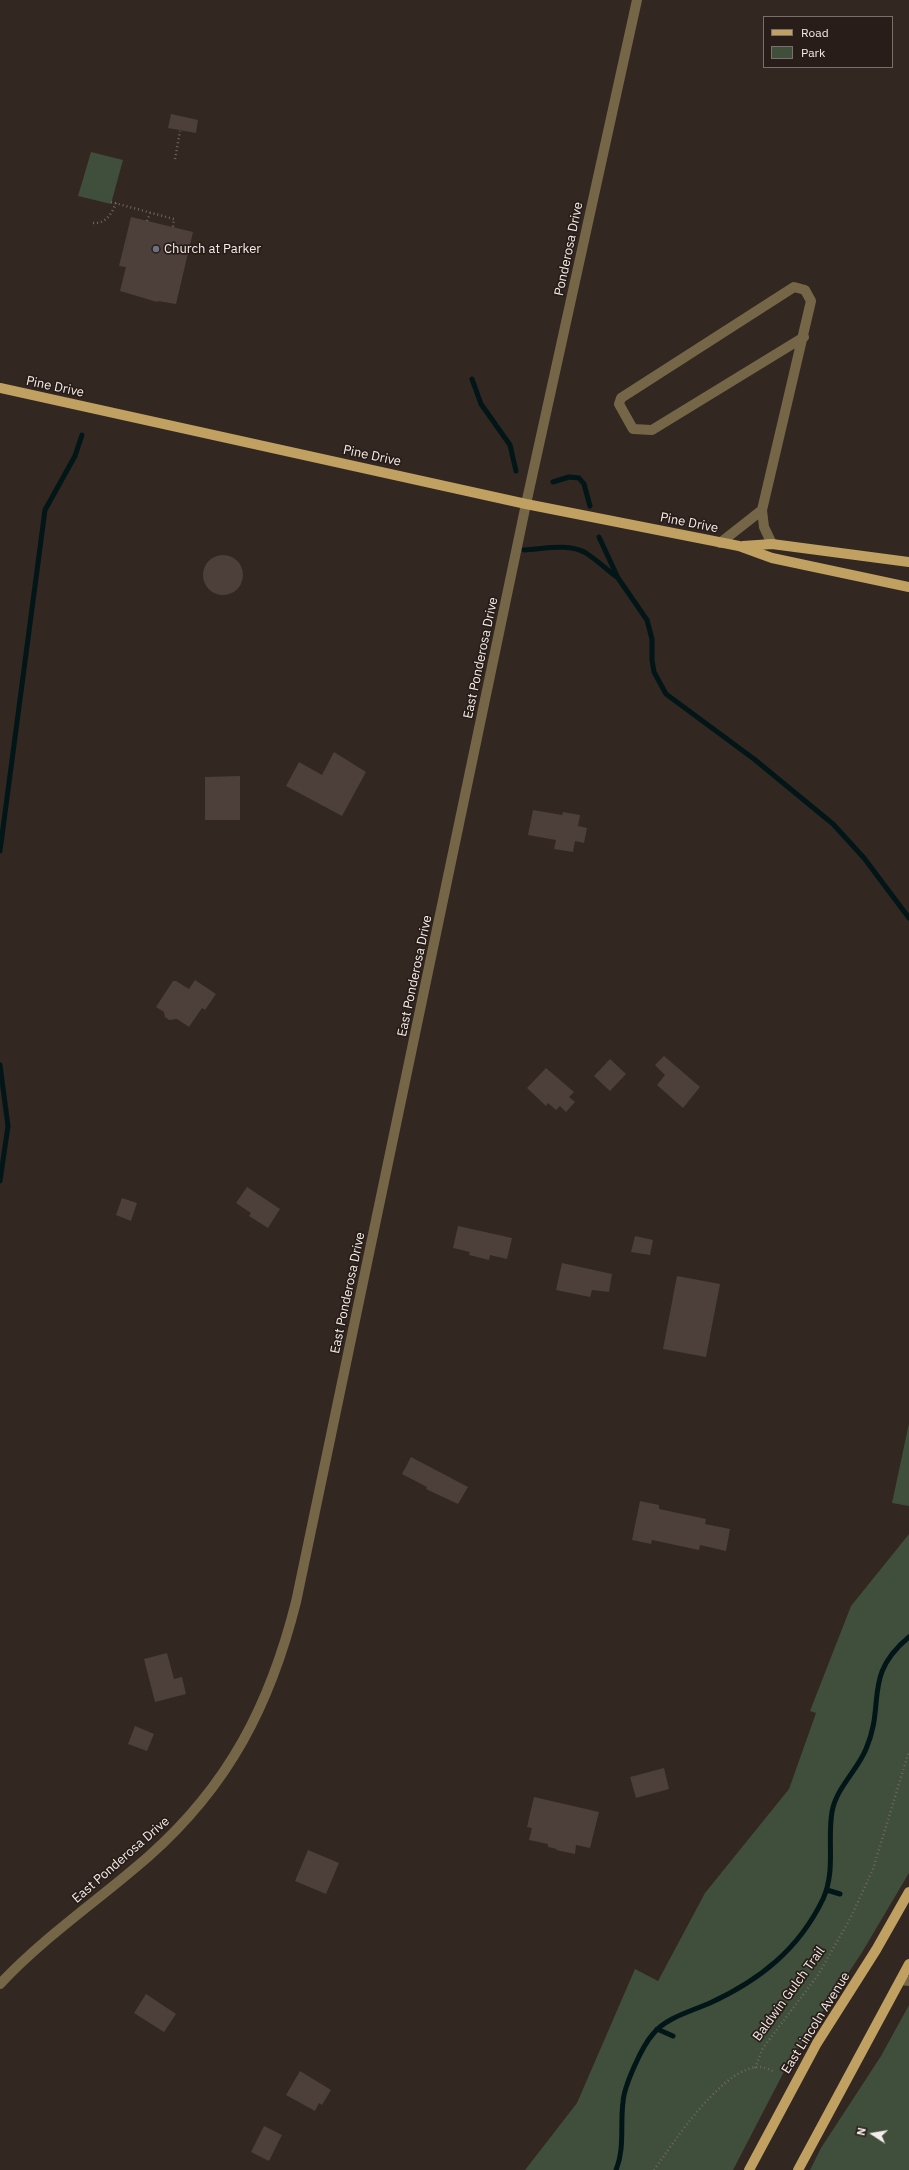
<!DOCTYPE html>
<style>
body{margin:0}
#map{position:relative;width:909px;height:2170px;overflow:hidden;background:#322721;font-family:"IBM Plex Sans",sans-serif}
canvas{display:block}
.legend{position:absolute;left:763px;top:16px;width:130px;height:52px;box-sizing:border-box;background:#281d18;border:1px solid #7a706b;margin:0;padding:5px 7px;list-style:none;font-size:12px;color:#f4ece8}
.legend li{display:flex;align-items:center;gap:8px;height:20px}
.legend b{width:20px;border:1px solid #7a706b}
.north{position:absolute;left:853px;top:2114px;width:40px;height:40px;-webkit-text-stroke:3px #281d18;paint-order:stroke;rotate:282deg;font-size:11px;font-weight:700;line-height:16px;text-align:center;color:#f4ece8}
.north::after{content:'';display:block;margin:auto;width:14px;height:18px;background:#f4ece8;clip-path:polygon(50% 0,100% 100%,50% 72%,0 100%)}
</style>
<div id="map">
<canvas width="909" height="2170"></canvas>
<ul class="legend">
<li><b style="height:5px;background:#c1a161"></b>Road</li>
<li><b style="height:11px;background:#404e3c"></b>Park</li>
</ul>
<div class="north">N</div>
</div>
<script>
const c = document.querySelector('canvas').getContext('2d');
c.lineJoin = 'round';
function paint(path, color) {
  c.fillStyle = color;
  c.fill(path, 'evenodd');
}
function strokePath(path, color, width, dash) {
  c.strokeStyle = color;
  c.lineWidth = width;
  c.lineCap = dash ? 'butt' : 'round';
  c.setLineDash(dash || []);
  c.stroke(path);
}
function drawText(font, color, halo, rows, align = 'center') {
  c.font = font + ' "IBM Plex Sans",sans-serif';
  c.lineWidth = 3.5;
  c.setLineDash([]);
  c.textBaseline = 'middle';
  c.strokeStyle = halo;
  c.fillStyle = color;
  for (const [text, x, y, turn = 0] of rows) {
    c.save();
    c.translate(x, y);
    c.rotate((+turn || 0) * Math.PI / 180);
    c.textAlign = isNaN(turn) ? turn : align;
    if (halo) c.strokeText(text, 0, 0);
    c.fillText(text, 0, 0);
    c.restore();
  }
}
paint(new Path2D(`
 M91 152 123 160 111 204 78 196Z
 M909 1423V1506L892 1503Z
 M909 1534V1873L861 1954 788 2064 733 2170H525L577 2103 635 1969 658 1981 705 1893 789 1789 816 1713 810 1711 851 1606Z
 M909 2005V2170H810L821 2148 881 2056Z`), '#404e3c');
strokePath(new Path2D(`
 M472 379 481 404 510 445 516 471
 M553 482 569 477 579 478 584 484 590 506
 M599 537 618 578 647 620 652 639V660L654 672 666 694 754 759 833 824 864 858 909 918
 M524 550C544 549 568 543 586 553 597 560 607 570 618 578
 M0 851 45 510 75 456 82 435
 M0 1065 8 1126 0 1181
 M827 1890 840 1894
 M657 2029 673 2036
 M616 2170C625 2148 620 2125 623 2102 624 2086 642 2046 653 2034 665 2018 692 2011 710 2003 760 1980 799 1949 823 1899 836 1870 827 1841 832 1812 836 1788 857 1771 866 1749 886 1703 862 1676 909 1637`), '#021618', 5);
paint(new Path2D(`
 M171 114 198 120 196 133 168 128Z
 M131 217 193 232 176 304 158 301 157 302 120 291 126 267 119 266Z
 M203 575a20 20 0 1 1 40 0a20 20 0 1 1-40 0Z
 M334 752 366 772 342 816 286 786 299 762 322 775Z
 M240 776V820H205V777Z
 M533 810 562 815 563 812 580 815 578 826 587 828 584 843 575 841 573 852 554 849 556 840 528 835Z
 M195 980 216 994 205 1010 202 1008 189 1027 177 1019 169 1020 165 1017 164 1012 156 1007 173 981H176L189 989Z
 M664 1056 700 1087 683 1108 657 1085 665 1075 655 1065Z
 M610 1059 626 1074 610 1091 594 1076Z
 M546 1068 574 1092 569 1097 575 1102 566 1112 560 1106 556 1110 548 1103 546 1106 527 1088Z
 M247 1187 280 1209 268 1228 249 1216 251 1213 236 1203Z
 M122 1198 137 1203 131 1221 116 1215Z
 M458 1226 512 1238 507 1259 490 1255 489 1260 469 1255 470 1252 453 1248Z
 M635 1236 653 1240 650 1255 631 1252Z
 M562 1263 612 1274 609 1292 592 1290 590 1297 556 1290Z
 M677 1276 720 1284 706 1357 663 1349Z
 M411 1457 468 1487 458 1504 426 1489 427 1487 402 1474Z
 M640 1501 659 1505V1509L706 1519 705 1524 730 1529 726 1551 700 1545 699 1550 652 1540 651 1544 632 1540Z
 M167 1653 174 1679 182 1677 186 1694 155 1702 144 1659Z
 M135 1726 154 1734 147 1751 128 1744Z
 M664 1768 669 1789 636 1798 630 1777Z
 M534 1797 599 1812 590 1848 576 1845 575 1854 556 1850 557 1849 548 1847V1844L529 1840 532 1828 527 1827Z
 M308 1850 339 1863 326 1894 295 1881Z
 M146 1994 176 2014 164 2032 134 2013Z
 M300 2071 331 2090 322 2105 319 2103 315 2111 286 2095Z
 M264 2126 282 2135 269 2161 251 2152Z`), '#4d403b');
strokePath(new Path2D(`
 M175 159 180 131
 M111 202 174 219 173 227
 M147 221 150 213
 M93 223C106 224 112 213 116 203
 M755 2068 763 2048 818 1975 851 1917 873 1869 909 1751
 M654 2170C674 2142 723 2066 760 2067 765 2067 770 2070 775 2072`), '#716761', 2.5, [1, 3]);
strokePath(new Path2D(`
 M762 510 811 301 805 290 794 287 621 398 619 404 633 429 652 430 804 337
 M720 543 762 510 764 527 772 544
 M901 1980 909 1981
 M0 1984C45 1936 99 1900 149 1856 229 1785 270 1705 296 1602L526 504 637 0`), '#756648', 10);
strokePath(new Path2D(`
 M0 388 526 504 739 546 772 558 909 587
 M743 546 772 544 909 562
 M749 2170 817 2043 876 1950 909 1892
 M798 2170 909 1964`), '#c1a161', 10);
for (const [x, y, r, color] of [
 [156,249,4,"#6b7280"]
]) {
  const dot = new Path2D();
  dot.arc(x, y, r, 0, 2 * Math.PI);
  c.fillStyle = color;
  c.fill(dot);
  strokePath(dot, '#281d18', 1.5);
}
drawText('13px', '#f4ece8', '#281d18', [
 ["Church at Parker",164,249]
], 'left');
drawText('13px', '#f4ece8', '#281d18', [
 ["Ponderosa Drive",569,249,-78],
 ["Pine Drive",55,387,12],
 ["Pine Drive",372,456,12],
 ["Pine Drive",689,523,11],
 ["East Ponderosa Drive",481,658,-78],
 ["East Ponderosa Drive",415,976,-78],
 ["East Ponderosa Drive",348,1293,-78],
 ["East Ponderosa Drive",121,1860,-41],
 ["Baldwin Gulch Trail",789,1994,-54],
 ["East Lincoln Avenue",816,2023,-58]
]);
</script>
